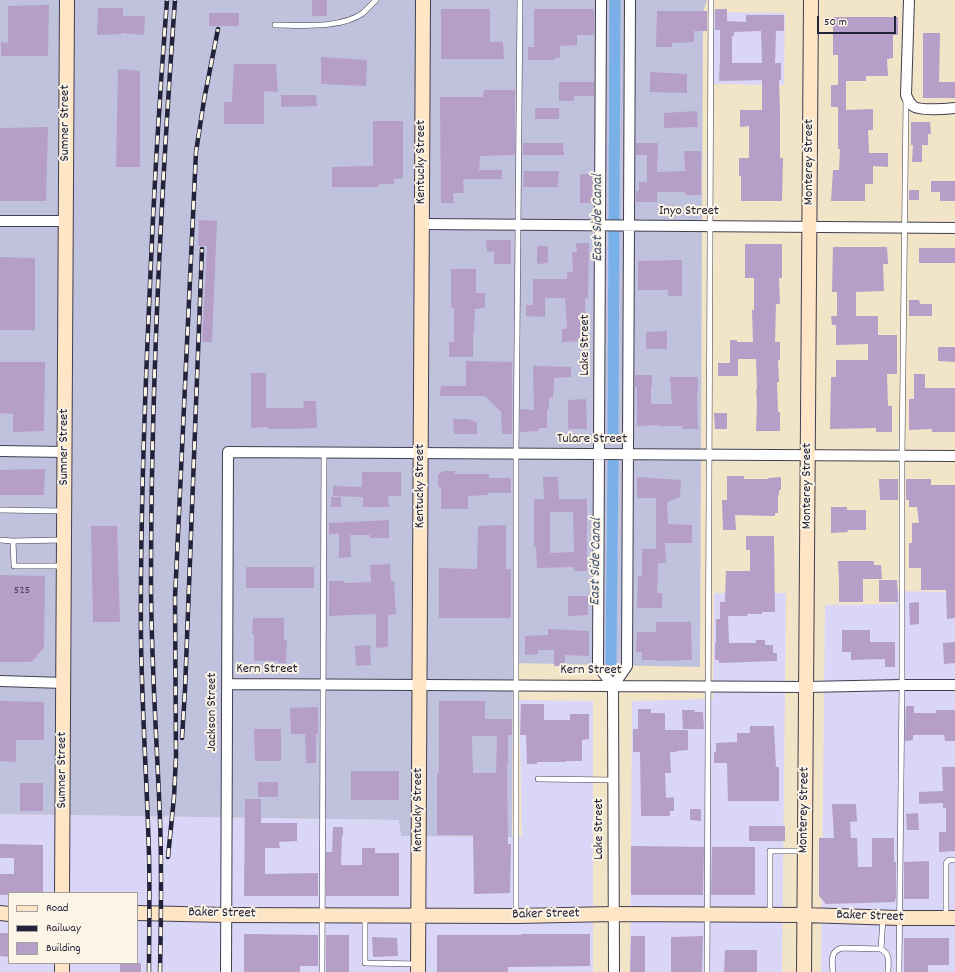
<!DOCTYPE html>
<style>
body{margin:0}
#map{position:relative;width:955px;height:972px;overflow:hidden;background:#f2e4c7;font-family:Dekko,sans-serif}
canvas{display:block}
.legend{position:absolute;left:8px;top:892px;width:130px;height:72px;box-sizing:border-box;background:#fcf5e5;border:1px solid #a5a1a1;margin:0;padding:5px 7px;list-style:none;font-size:12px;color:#22223b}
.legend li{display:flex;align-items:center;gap:8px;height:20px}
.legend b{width:20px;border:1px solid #a5a1a1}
.scale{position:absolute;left:817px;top:16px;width:79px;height:18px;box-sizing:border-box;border:2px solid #22223b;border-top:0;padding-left:5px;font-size:12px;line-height:14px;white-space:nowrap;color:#22223b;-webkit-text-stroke:3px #fcf5e5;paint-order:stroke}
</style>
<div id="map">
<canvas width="955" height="972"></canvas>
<ul class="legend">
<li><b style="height:5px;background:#fee5c5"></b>Road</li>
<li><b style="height:5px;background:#22223b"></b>Railway</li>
<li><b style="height:11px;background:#b59ec8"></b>Building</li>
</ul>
<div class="scale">50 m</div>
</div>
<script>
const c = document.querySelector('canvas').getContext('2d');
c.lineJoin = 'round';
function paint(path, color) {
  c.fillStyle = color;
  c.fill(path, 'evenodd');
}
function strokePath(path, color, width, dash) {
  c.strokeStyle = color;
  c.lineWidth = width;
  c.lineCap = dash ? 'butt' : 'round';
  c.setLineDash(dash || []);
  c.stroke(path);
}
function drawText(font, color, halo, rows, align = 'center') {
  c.font = font + ' Dekko,sans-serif';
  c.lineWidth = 4;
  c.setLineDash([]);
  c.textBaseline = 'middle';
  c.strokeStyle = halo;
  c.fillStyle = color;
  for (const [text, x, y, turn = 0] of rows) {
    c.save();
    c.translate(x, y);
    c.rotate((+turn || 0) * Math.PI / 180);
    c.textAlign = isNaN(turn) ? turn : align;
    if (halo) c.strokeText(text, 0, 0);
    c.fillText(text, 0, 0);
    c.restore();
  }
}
paint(new Path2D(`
 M712 12 785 13 784 85 712 84Z
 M897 591 955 592V972H821L825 605 896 604Z
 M714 593H786L782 972H630L632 701 713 699Z
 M519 700 593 701V972H0V814L400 820 401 836 522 837ZM9 893H137V963H9Z`), '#dad6f7');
paint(new Path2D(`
 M0 0H707L703 12 700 667 513 663 512 837 401 836 399 820 0 814Z`), '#c0c2dd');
strokePath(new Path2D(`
 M613 436 615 0
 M611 662 613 463`), '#7ab0e8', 11);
paint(new Path2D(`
 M312 0H327V16H312Z
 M49 5 48 56H1V42L8 43V6Z
 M98 8H123V16H145L144 35 122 33V34L97 35Z
 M441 9H490V42H503L504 59H441Z
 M534 9H594V35H577V45L560 46V58H555V60H528V47H534Z
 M715 9H727V21L746 22V15H784V31H776L775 63H781V80H779L780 111V158H783L782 201H741V176H739V158H749V126L740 127V110H762V80L719 81 720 59V30H715ZM761 31 762 63H732V36H734V32Z
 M657 11H707V31H694V42L672 43V47H656Z
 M209 13H239V26H209Z
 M833 17H898V35H893V58L887 59 888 76H866V81H846V110L873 109V130H868L869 153H888V167L873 166V184H865V201H831L833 170H839L840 149H838V107H831V85H838V55H833Z
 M923 33H940L939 82H955V98H923Z
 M321 57 367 60 366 86 321 84Z
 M234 64H276L278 92 264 91V124H224V102H232Z
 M118 69 140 71V167H116Z
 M650 72 687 74V93L650 92Z
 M559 82H594V96H574V101H559Z
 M484 90H515V155L480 156 479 170H502V179H463L464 193H453L454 203H441L440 97H483Z
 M281 95H316L317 106 281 107Z
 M535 108H559V119H535Z
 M697 111 698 127 664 128V113Z
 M373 121H403V178L394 179V184H379V187H332V167L373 166Z
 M911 122H930L931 134H928V145H922V162H912L913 145H911Z
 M48 127 46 201H0V128Z
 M523 143H563L564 155H523Z
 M636 143H658L657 172 685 171 684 151H701V195H685V192H657V202H636V191H639V182H647V155H636Z
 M524 171H559L558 187H523Z
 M580 174H594V203H580Z
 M931 181H955V201H940V192H931Z
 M909 190H919V200H909Z
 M199 220 217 221 212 342H202L207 246H198Z
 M486 240H511V264H494V251L487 252Z
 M576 243H589L588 298H585L586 341 562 342V329H567L565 298H545V317L526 316V305H533V279H567V272H573L572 252H577Z
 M745 244H782V278H779L780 304H776L775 342H780V360H778L779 382H777L778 412H780V431H756L757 403 756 389H757L756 359H738V376H718V363H730V340H737V342H753L752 310H754V278H745Z
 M537 246H548V263L537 264Z
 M833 247H887L888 264H883L884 291 856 292V316H878V335H897V374H887L888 406H892V432H876V428L830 429 831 377H836V360H868V344L836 345V325H832L831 316H837V292H832Z
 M919 248H955V263H919Z
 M0 257 35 258V330H0Z
 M682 260V296H668V290H638V261Z
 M451 269H476V293H485V308L475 309 474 332H473V357H449V342H454V308H451Z
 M909 300H919L920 304H932V316H909Z
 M667 331V349H646V332Z
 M938 347H955V362L938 361Z
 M466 361 512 362V434H502L501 412 485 396H440L441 386H466Z
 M0 362H45L44 431 13 432V414L0 413Z
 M533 366 571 367V377L554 378 553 398H549V409H547V428H539V431L520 432V409L534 410Z
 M251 373H266V408H304L303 401H316L317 428 286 429H268V427L251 428Z
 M914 374H925V388H955V432H932V429L909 430V399H914Z
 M635 375H652V387H651V404H672L670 377H698V391H697L698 429H682V426H659V425L637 426V387H635Z
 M586 399 587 429H568V400Z
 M714 413H727V429H715Z
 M453 419H467L477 422V434H454Z
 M45 469 44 495H0V470Z
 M443 471H455V474H489V478H511V493H488V495L468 496V509H441V487H438V475Z
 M362 472H401V496H388L389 507H363V497L333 496V486L362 487Z
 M727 476H744V479H768V478L781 477V490H779V495H778V513H775V516L735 515 736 530H723L722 500H727Z
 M543 477H558L559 499H587V571H574V567L537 568 536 547H534V499H544ZM550 512H573L574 552 550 553Z
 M637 477 681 480 680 497 667 502 668 524 692 525V543H665L666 563H658L657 593H662V608H637L638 576H642V549H656V498H637Z
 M879 479H898V500H880Z
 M906 479H931V485H955V618L947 619 946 590H921V568H909V543H912V523H919L917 507H909V500H906Z
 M331 497H341V507H331Z
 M831 507H847V510H866V530H847L848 532 831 533Z
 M389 520V538H370V535H350L351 557 339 558V534H329V523Z
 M506 525V569H511V618H439V568L477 569 478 526Z
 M91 526H117L120 622H93Z
 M746 536H774L775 612H762V614H747L748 616H728L729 643H756V640H765V645H773V653H777V661L719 663V660H715V643H716V619H720V602H725L726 571H750V550H746Z
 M838 561H874V565H881L882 579H863V602H839V579Z
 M390 564 391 581H394L396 614 388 615V647L376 648V616L375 614 329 616V581H344V583L371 582 370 565Z
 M246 567H314V588H246Z
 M0 575 45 576 44 648 31 662H0Z
 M879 580H897L898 602H879Z
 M568 596H588V615L568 616Z
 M919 602V624L910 625 909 603Z
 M253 618H284V640H287L286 663H278V661H254V634H252Z
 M656 622H691L692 660 656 661V660H642V652H636L637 632H656Z
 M548 629 589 631V656L565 655V666H554V650H538V654L525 655V636L548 635Z
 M842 630H870V642H895V667H885V659L851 660V652H842Z
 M955 642V663L944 664 943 643Z
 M370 645 371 665 356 666 355 646Z
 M0 701 44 702V740H16V762L0 761Z
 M439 701H485V719H512V735H508V764H507L508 844H511L510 893 474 894 473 835H437V773H439ZM472 736H497L496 773H473Z
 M521 704H544V720H570V714H589V739L582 740V761H566V762H537V764H527L526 735H520Z
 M906 706H914V713H936V710H955V741H945L944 735H913V740L905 741Z
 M318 707V734H316V763H306L305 734H291L290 708Z
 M638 709H651V713H665V730H688V750L676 751 677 752H670L671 773H665L666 798 674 797V811H670V816H641L640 752H633V729H638Z
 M682 710H695L694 712H703L704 729H683Z
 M750 726H774L776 767H779V801H728L727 763H714V752H716V743L737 742V733H750Z
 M254 729H281V761H255Z
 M942 767H955V851L939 852V832H946V808H943V803L919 804V792L943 791Z
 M351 771H399V800H351Z
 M258 782H278V797H258Z
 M20 783H43V811H20Z
 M245 799H261V823H297V841L279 842 280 848H265V874L318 873V896H244Z
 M832 804H856L857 821 850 822 851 838H857L858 867H872V838H894V862H896V899H895V902L826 904 819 896V838H834Z
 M690 809H701V821L690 820Z
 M918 813 919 830H907L906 814Z
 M749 826H785V841H749Z
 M333 827H343V836H342L341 865H362V848H375V853H399V896H326V852H332Z
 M0 844 43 845V893H9V895H0V874H14V858H0Z
 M631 846 704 847 703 895H631Z
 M712 847H755V895H711Z
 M929 861V899H904V862Z
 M0 933H9V957L0 956Z
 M244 934 318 935V966H300V972H244Z
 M521 934H590V966L508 967V972H437V935H521Z
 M326 935H349V972H326Z
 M631 936H645V972H630Z
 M703 936 702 972H671V937Z
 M372 937 397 938 398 956 373 957Z
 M904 938H949V965H928V972H904Z
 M725 950H757V972H724Z
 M120 963H141V972H120Z`), '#b59ec8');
const lane = new Path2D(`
 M275 25C301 25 341 29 363 13 367 9 372 4 376 0
 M0 510 64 511
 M0 540 13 541 14 566H64
 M13 541 62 540
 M538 779 614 780
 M770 914V851H803
 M516 915V454L520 0
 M365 917V963L417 964
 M946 918V863L949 860H955
 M881 949 883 918
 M322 972 324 453
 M707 972 711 0
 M833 972C832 961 830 951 842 948L881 949C891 955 888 962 888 972
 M899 972 902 685V456L906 99`);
const street = new Path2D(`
 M601 0 598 666 613 686
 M909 0 906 95C908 99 909 103 913 106 919 111 946 109 955 108
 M0 221H66
 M422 224 955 228
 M0 451 65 452
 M0 681 64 683
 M227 684 807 687 902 685H955
 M226 972 228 452 955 456
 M614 972 613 686 627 666 630 0`);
const secondary = new Path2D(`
 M62 893 67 0
 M0 913 9 914
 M137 913 226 915 516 916 614 914 804 915 899 918H955
 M62 972V963
 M418 972 423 0
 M804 972 811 0`);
strokePath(lane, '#413f50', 6);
strokePath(street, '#413f50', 12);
strokePath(secondary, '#413f50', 16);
strokePath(lane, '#fff', 5);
strokePath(street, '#fff', 10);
strokePath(secondary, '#fee5c5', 14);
const rail = new Path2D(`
 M182 738 185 690 202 249
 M168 857 174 797 176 757 175 598 196 152 204 100 218 29
 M149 972C149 933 150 894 149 855 147 783 142 711 141 640 140 529 144 418 149 307 153 205 159 102 167 0
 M160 972C161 922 162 871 160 820 157 741 151 661 151 581 151 387 161 193 175 0`);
strokePath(rail, '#22223b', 4.5);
strokePath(rail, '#fcf5e5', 3, [9]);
drawText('12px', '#47415e', null, [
 ["525",22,591]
]);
drawText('14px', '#22223b', '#fcf5e5', [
 ["Sumner Street",66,123,-90],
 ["Kentucky Street",422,162,-90],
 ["Monterey Street",810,162,-90],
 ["Inyo Street",689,212],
 ["Lake Street",586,345,-90],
 ["Tulare Street",592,440],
 ["Sumner Street",65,447,-90],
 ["Kentucky Street",421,486,-90],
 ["Monterey Street",808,486,-90],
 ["Kern Street",267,670],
 ["Kern Street",591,671],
 ["Jackson Street",213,712,-90],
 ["Sumner Street",63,770,-90],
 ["Kentucky Street",419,810,-90],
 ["Monterey Street",805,810,-89],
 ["Lake Street",600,829,-90],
 ["Baker Street",222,914,1],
 ["Baker Street",546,915,-1],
 ["Baker Street",870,917,2]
]);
drawText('italic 15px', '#415478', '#fcf5e5', [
 ["East Side Canal",599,218,-90],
 ["East Side Canal",597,562,-89]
]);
</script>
